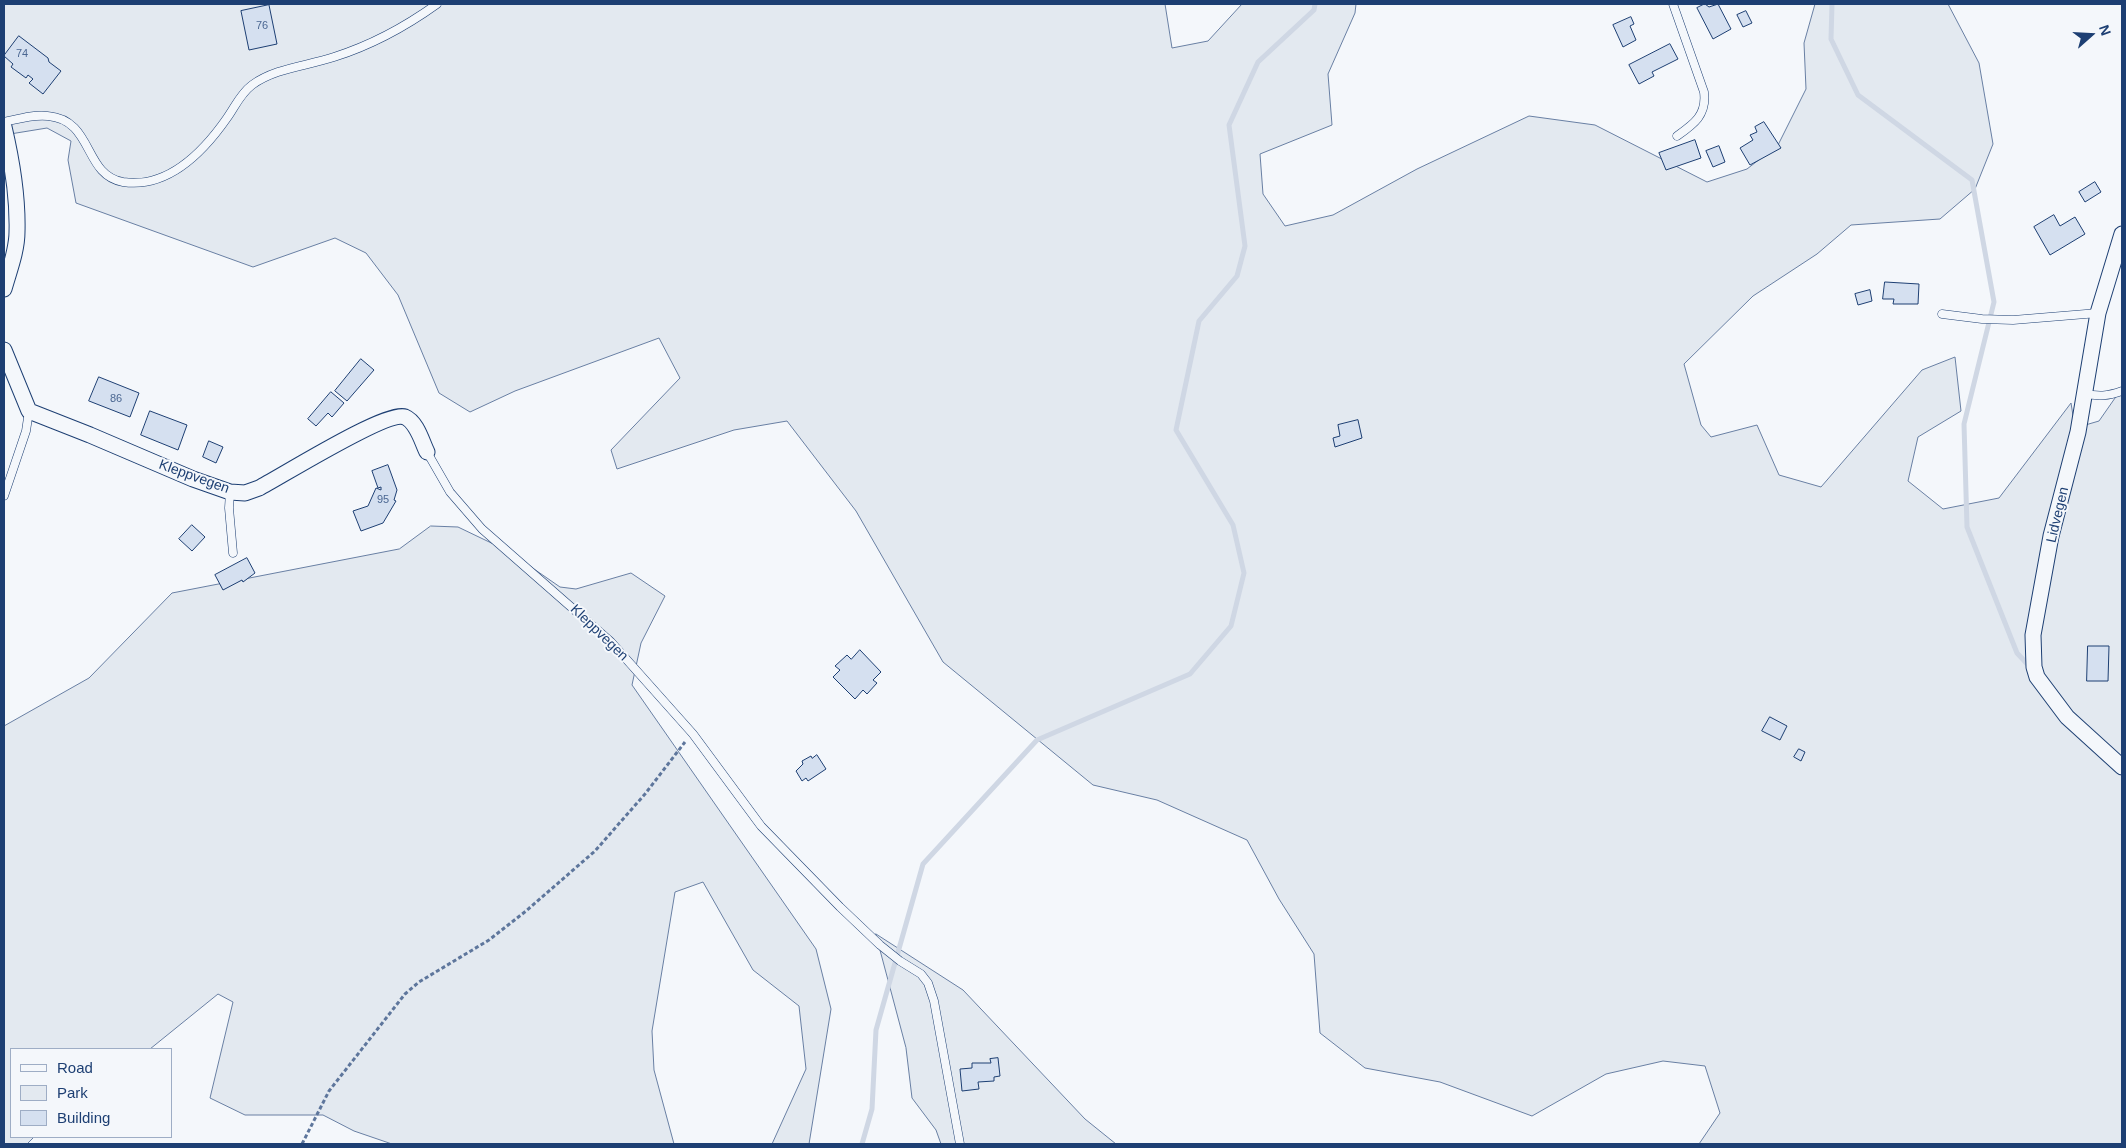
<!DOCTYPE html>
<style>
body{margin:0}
#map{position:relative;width:2126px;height:1148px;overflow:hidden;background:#f4f7fb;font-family:Helvetica,sans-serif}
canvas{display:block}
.frame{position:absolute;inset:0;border:5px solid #1d3f73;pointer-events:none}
.legend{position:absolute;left:10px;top:1048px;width:162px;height:90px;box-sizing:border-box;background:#f4f7fb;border:1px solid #9eadc5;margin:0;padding:6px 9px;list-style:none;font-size:15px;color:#1d3f73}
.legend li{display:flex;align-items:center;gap:10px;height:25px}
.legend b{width:25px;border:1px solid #9eadc5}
.north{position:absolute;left:2066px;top:10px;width:50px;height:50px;-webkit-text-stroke:4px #f4f7fb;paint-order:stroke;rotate:71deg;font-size:14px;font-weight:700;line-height:20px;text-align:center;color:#1d3f73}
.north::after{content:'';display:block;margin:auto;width:18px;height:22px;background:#1d3f73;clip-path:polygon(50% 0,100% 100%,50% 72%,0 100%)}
</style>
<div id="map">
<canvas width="2126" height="1148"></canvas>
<div class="frame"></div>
<ul class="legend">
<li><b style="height:6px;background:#f4f7fb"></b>Road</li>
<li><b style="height:14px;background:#e3e9f0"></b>Park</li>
<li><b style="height:14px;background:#d5e0f0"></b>Building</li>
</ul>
<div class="north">N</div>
</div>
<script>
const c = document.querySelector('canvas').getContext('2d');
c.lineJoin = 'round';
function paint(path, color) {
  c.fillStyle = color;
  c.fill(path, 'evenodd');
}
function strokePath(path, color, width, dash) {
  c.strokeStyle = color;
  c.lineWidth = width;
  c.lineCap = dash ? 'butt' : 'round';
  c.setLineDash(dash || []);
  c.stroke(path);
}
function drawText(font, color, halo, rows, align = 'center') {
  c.font = font + ' Helvetica,sans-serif';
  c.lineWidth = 4;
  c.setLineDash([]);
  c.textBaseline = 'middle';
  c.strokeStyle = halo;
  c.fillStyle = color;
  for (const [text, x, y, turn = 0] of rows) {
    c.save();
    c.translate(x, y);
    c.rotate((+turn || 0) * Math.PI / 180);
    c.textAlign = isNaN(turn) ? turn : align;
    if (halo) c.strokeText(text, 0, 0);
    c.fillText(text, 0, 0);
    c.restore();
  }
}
const green = new Path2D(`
 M4 4H1165L1172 48 1208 41 1242 4H1356L1355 13 1328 74 1332 125 1260 154 1263 194 1285 226 1333 215 1417 169 1529 116 1595 125 1707 182 1747 169 1778 145 1806 89 1804 43 1815 4H1948L1979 63 1993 144 1975 189 1940 219 1851 225 1817 254 1753 296 1684 364 1701 425 1711 437 1757 425 1779 475 1821 487 1922 370 1955 357 1961 411 1918 437 1908 481 1943 509 1999 498 2071 403 2075 428 2099 421 2122 388V1144H1699L1720 1113 1705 1066 1663 1061 1606 1074 1532 1116 1440 1082 1365 1068 1320 1033 1314 954 1279 899 1247 840 1157 800 1093 785 943 662 856 511 787 421 734 430 617 469 611 450 680 378 659 338 515 391 470 412 439 393 398 295 366 253 335 238 253 267 76 203 68 160 71 141 47 128 4 135Z
 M431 526 458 527 508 551 560 587 576 589 631 573 665 596 641 643 632 685 816 949 831 1009 809 1144H772L806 1069 799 1006 753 970 703 882 675 892 652 1031 654 1070 674 1144H392L354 1131 323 1115H245L210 1098 233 1002 218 994 150 1049H11V1137H34L27 1144H4V726L89 678 172 593 399 549Z
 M876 934 963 990 1085 1119 1116 1144H941L936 1130 912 1098 906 1048Z`);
paint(green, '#e3e9f0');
strokePath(green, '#687fa3', 1);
strokePath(new Path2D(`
 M1832 4 1831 39 1858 95 1972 180 1994 302 1964 424 1967 527 2017 653 2031 668
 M862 1144 872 1109 876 1030 923 864 1037 740 1190 674 1231 626 1244 573 1233 525 1176 430 1199 321 1237 276 1245 246 1229 125 1258 62 1314 10 1315 4`), '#cfd7e4', 5);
const building = new Path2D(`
 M1705 4 1709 7 1718 4 1731 29 1713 39 1697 8Z
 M269 5 277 44 249 50 241 11Z
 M1746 11 1752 23 1743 27 1737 15Z
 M1631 17 1634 24 1630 26 1636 40 1623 47 1613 25Z
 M19 36 48 58 49 62 61 71 43 94 29 83 33 79 28 75 26 78 11 67 13 64 4 56Z
 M1670 44 1678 59 1652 72 1654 76 1639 84 1629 65Z
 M1764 122 1781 148 1750 165 1740 148 1753 140 1750 135 1757 132 1755 127Z
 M1695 140 1701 158 1666 170 1659 153Z
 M1719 146 1725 162 1713 167 1706 151Z
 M2095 182 2101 192 2085 202 2079 192Z
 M2054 215 2060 226 2075 217 2085 234 2050 255 2034 227Z
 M1885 282 1919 284 1918 304H1893L1894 299H1883Z
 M1870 290 1872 301 1858 305 1855 294Z
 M361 359 374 370 347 401 335 391Z
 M99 377 139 393 130 417 89 401Z
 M331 392 344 403 332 417 328 413 316 426 308 419Z
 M150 411 187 425 178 450 141 435Z
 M1358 420 1362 438 1335 447 1333 438 1340 436 1338 425Z
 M209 441 223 447 216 463 203 457Z
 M388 465 397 490 394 500 396 501 383 523 361 531 353 511 368 506 376 488 381 490V487L378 488 372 471Z
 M192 525 205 537 192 551 179 539Z
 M247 558 255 573 243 582 242 580 223 590 215 575Z
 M2088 646H2109L2108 681H2087Z
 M860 650 881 672 873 680 877 683 867 694 863 690 855 699 833 677 840 670 835 666 847 655 851 659Z
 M1770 717 1787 726 1780 740 1762 731Z
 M1799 749 1805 752 1801 761 1794 757Z
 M817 755 826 769 808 781 806 778 802 781 796 771 803 764 802 761 811 756 812 758Z
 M998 1058 1000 1076 994 1077V1081L978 1082 979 1089 962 1091 960 1069 972 1068V1063H991L990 1059Z`);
paint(building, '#d5e0f0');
strokePath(building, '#1d3f73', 1);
const service = new Path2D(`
 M1673 4 1704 92C1707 115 1694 124 1677 136
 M4 122C18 119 34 114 48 116 94 120 83 175 123 182 169 189 204 151 227 118 235 107 240 94 252 85 275 68 307 66 334 57 372 45 405 27 437 4
 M1942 314 1982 319 2013 320 2098 313
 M2084 393C2098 397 2108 396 2122 391
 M427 452 450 492 482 529 611 642 693 734 761 826 840 907 880 945 900 961 921 974 928 983 934 1001 960 1144
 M230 492 229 508 233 553
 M4 496 26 431 29 411`);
const minor = new Path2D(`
 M4 127C12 161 18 197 17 232 17 251 9 271 4 289
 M2122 234 2098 313 2078 432 2051 536 2033 635 2034 667 2037 677 2067 717 2122 767
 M4 350 29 411 90 435 193 479 230 492 245 493 259 488C282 476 387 410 405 417 417 422 422 442 427 452`);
strokePath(service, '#1d3f73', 9);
strokePath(minor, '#1d3f73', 17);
strokePath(new Path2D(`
 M302 1144 329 1091 405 994 419 982 489 940 526 911 595 851 645 794 685 742`), '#5e769c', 3, [4, 2.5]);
strokePath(service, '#f4f7fb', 8);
strokePath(minor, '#f4f7fb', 15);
drawText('11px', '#4b6792', null, [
 ["76",262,26],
 ["74",22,54],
 ["86",116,399],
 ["95",383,500]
]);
drawText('14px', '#1d3f73', '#f4f7fb', [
 ["Kleppvegen",194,477,20],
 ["Lidvegen",2058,515,-77],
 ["Kleppvegen",599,633,44]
]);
</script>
